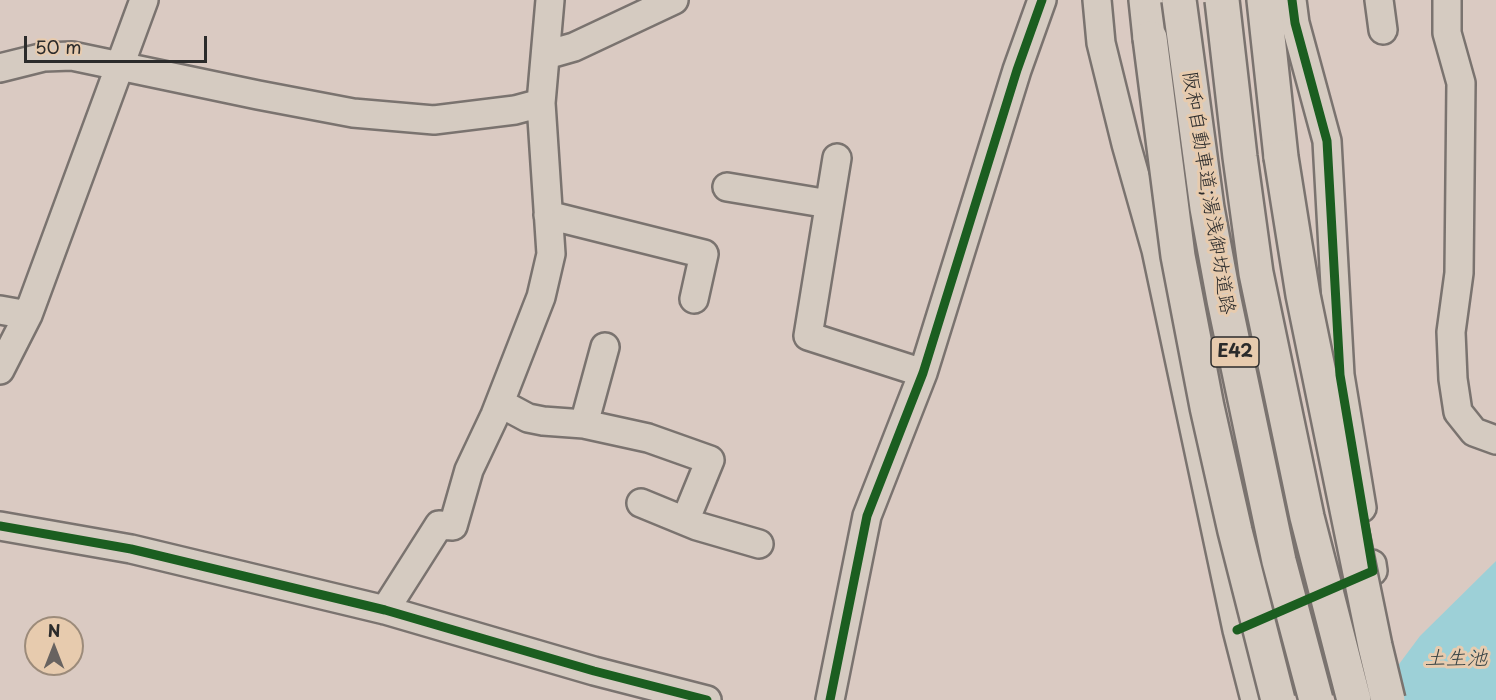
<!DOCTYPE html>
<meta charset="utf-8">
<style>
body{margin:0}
#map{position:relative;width:1496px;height:700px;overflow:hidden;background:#dacac2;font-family:"Playpen Sans",sans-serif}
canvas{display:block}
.north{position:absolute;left:24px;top:616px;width:60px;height:60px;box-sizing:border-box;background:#e7cbae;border:2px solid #9c8b7a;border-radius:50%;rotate:0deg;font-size:16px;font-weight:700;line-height:24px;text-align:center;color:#2b2b2b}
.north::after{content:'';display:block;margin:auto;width:21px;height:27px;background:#686360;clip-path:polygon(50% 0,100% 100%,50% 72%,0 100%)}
.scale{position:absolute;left:24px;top:36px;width:183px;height:27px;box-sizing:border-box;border:3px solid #2b2b2b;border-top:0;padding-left:8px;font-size:18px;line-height:21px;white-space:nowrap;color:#2b2b2b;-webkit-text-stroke:4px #e7cbae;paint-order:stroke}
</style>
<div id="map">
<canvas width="1496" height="700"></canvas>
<div class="north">N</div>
<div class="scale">50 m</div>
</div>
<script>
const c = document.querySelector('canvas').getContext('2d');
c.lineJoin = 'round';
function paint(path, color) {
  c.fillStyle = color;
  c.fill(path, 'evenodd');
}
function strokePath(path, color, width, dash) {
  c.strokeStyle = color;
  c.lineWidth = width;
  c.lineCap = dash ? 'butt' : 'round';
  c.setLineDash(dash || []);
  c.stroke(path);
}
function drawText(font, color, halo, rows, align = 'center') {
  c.font = font + ' "Playpen Sans","Klee One",sans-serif';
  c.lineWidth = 6;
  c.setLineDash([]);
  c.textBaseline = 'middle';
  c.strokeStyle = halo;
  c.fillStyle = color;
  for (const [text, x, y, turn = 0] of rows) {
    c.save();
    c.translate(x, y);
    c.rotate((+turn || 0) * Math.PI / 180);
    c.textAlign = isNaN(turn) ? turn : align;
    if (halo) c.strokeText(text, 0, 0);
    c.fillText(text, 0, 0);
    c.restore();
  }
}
paint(new Path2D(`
 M1496 561V700H1381L1376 695 1420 636Z`), '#9dd0d7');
const minor = new Path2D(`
 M1097 0 1101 43 1126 144 1156 250 1237 630 1255 700
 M1292 0 1295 23 1327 141 1340 375 1362 508
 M1379 0 1383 30
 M1447 0V33L1461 83 1459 273 1451 332 1453 379 1458 412 1474 432 1496 440
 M546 55 574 47 674 0
 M0 68 44 57 72 56 258 95 353 113 434 120 515 110 541 103
 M837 158 808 336 923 373
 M727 187 829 204
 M548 215 704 254 694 299
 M0 310 28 315
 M0 370 28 315 144 0
 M500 403 528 418 543 421 584 424 648 438 710 460 685 521
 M584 424 605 347
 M641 503 697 526 759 544
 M0 526 131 549 385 610 594 671 707 700
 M385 610 439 525 453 526 469 470 495 415 541 297 551 254 541 103 550 0
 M1237 630 1373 571 1372 564
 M830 700 867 516 923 373 1017 70 1042 0`);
const highway = new Path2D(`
 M1146 0 1150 38
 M1264 0 1281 157`);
strokePath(minor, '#7a736f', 32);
strokePath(highway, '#7a736f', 38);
strokePath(minor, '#d5cbc1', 27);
strokePath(highway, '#d5cbc1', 33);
const highwayBridge = new Path2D(`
 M1179 0 1207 208 1224 300 1279 561 1316 700
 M1222 0 1240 157 1256 273 1307 517 1354 700
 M1150 38 1178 256 1207 407 1235 531 1278 700
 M1281 157 1303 295 1375 646 1388 700`);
strokePath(highwayBridge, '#7a736f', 38, []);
strokePath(highwayBridge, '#d5cbc1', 33);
strokePath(new Path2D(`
 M0 526 131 549 385 610 594 671 707 700
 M1237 630 1373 571 1340 375 1327 141 1295 23 1292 0
 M830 700 867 516 923 373 1017 70 1042 0`), '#1b5e20', 9);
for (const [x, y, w] of [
 [1235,352,48]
]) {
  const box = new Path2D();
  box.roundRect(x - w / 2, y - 15, w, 30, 4.5);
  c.fillStyle = '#e7cbae';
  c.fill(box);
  strokePath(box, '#2b2b2b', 1.5);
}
drawText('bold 18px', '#2b2b2b', null, [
 ["E42",1235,352]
]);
drawText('20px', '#2b2b2b', '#e7cbae', [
 ["阪和自動車道;湯浅御坊道路",1208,193,81]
]);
drawText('italic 21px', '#384446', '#e7cbae', [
 ["土生池",1456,659]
]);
</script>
